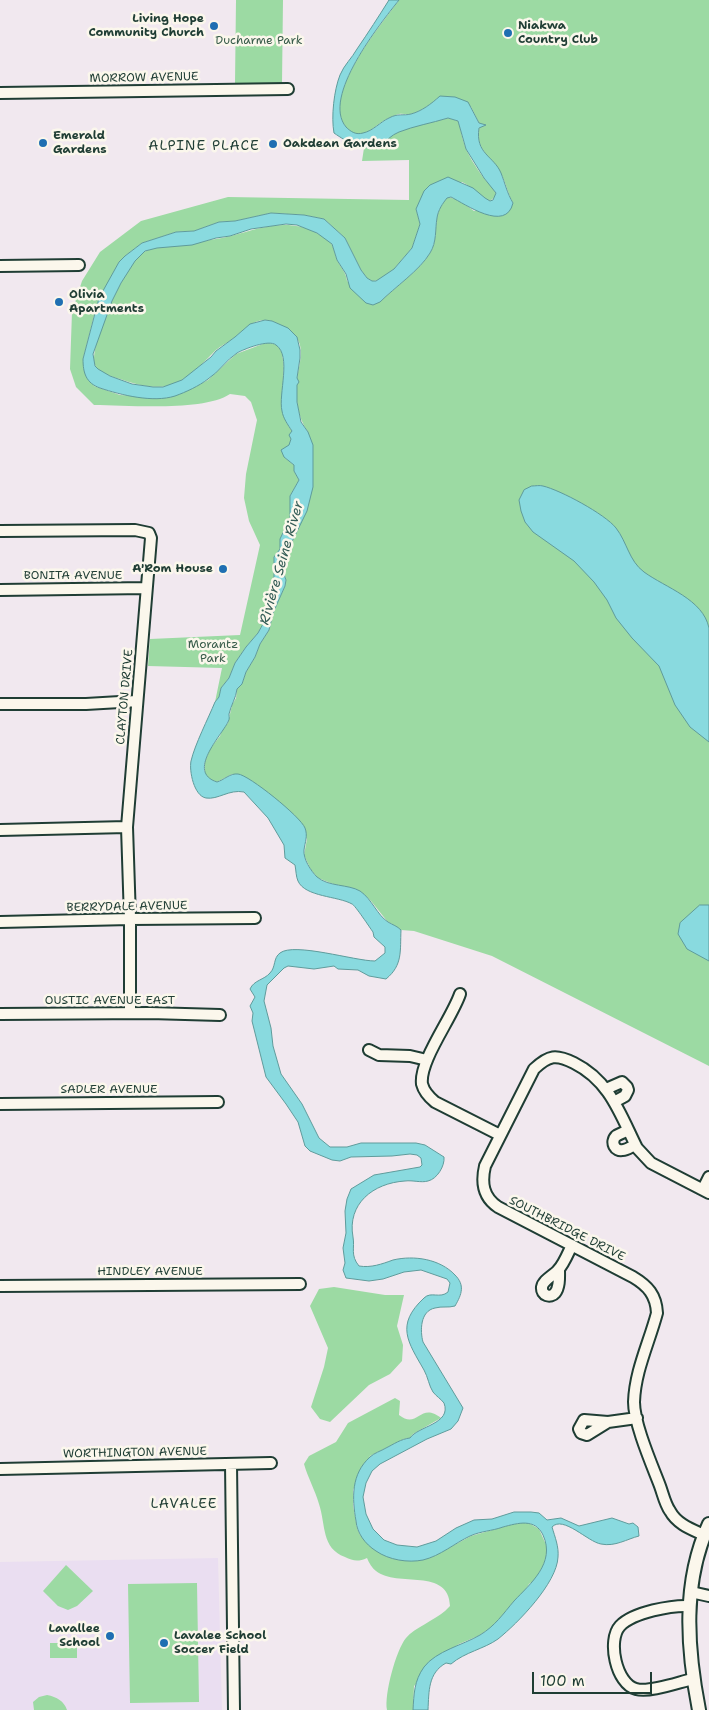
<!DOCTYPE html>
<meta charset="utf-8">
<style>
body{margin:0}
#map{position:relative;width:709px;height:1710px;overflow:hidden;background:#f1e8ef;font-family:"Shantell Sans",sans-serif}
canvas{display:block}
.scale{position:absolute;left:532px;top:1672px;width:120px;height:22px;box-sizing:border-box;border:2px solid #1f3d34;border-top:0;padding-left:6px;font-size:15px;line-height:18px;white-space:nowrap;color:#1f3d34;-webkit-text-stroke:4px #fbf7ec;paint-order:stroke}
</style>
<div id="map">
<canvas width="709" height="1710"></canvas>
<div class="scale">100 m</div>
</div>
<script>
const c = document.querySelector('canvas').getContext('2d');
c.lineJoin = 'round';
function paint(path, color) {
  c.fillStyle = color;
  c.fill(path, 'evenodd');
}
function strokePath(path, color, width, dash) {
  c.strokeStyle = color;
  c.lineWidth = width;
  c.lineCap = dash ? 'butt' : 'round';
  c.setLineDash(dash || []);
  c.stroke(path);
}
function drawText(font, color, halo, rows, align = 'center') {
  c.font = font + ' "Shantell Sans",sans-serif';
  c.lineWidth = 5;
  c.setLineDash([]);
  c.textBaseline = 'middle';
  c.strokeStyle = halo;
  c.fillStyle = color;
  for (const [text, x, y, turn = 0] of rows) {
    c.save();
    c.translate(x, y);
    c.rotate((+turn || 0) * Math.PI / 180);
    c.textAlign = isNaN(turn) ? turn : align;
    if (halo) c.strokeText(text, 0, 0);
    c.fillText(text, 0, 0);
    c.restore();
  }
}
paint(new Path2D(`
 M218 1558 222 1710H0V1562Z`), '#eadef1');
paint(new Path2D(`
 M236 0H283L282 83H235Z
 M399 0H709V1066L492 956 414 931 401 930 387 921 371 901 360 891 333 884 318 878 311 870 304 855 307 839 295 816 281 805 232 774 217 782 211 780 205 775V762L209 750 220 736 223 728 228 723 232 705 236 698 237 689 242 684 246 672 255 657 260 644 269 630 273 613 285 586 286 580 282 569 284 558 293 540 308 432C297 417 295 396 297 378 299 366 305 348 296 337 293 334 287 331 284 329 280 326 275 322 271 321 256 316 245 329 235 337 229 342 222 345 216 350 206 360 195 372 182 380 164 392 140 386 120 379 113 377 98 373 95 365 88 346 127 259 146 251 161 244 179 247 194 243 207 240 219 239 231 236 260 228 287 218 315 232 320 235 327 238 331 243 334 248 335 255 337 260 341 268 346 272 347 281L380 302C395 287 420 270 430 253 437 242 435 229 437 218 438 210 443 203 447 197 457 198 466 205 474 211L513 203C507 193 506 180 499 171 490 156 473 147 480 126H486L479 123 471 107 440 97C431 104 422 111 411 114 407 115 403 113 399 114 395 115 389 118 385 120 372 127 361 144 346 127 320 97 381 25 399 0Z
 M448 118 458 121C461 128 461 136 464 143 466 152 477 169 483 177 488 184 496 188 496 196L490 201C481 197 472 187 462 182L416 209 420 224 412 248 394 269 380 280 372 281 367 278 361 270 345 238 324 219 304 215 271 213 235 221 219 222 194 231 176 232 142 243 125 256 119 262 97 304 83 359 94 386 120 395 164 398 191 389 208 380 236 354 268 342 277 345 282 352 284 368 283 375 286 422 292 431 290 445 284 457 294 465V471L299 480 290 496V518L280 539V549L274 557V578L270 589 269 607 264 622 258 633 246 647 235 663 229 678 221 688 219 697 215 702 222 668 148 666 150 639 240 635 260 545 249 521 244 498 246 474 257 420 251 402 245 396 230 394C203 412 128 405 94 405L76 387 70 369 72 312 82 281 100 252 141 221 228 197 409 200V160L362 161 364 148C378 149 378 145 388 138 402 127 431 123 448 118Z
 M334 1287 385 1295H404L397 1326 403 1345 402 1361 390 1374 369 1385 330 1422 320 1419 311 1407 324 1367 328 1348 310 1306 319 1289Z
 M395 1398 400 1401 399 1415C418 1430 420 1401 441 1418L413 1434 410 1438 404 1439 370 1456 353 1490V1505L357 1528 360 1535 432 1557 471 1536 513 1524 527 1522 539 1529 548 1549 544 1564 535 1580 529 1584 524 1593 515 1600 494 1626 478 1636 459 1644 449 1651 414 1686 413 1710H387C384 1695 396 1650 406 1638 414 1628 435 1620 445 1611L450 1606C449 1567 397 1588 376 1571 372 1568 369 1563 367 1558 358 1562 353 1561 345 1557 321 1548 326 1525 319 1504 315 1490 308 1478 304 1464L309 1456 336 1442 348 1423Z
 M66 1565 93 1591 77 1606 68 1610 58 1606 43 1591Z
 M197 1583 199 1702 130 1703 128 1584Z
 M50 1643H77V1658H50Z
 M47 1695C57 1697 64 1701 67 1710H34L33 1702 39 1697Z`), '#9cdaa3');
const water = new Path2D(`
 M389 0H399C380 24 321 97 346 127 351 132 356 135 363 133 373 131 380 122 389 118 398 113 403 116 411 114 422 111 431 104 440 96L455 97 468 102 479 123 486 125 479 128C475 154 494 156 501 173 505 183 507 193 513 203 506 233 465 204 451 197L447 198C443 203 438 210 437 218 435 229 437 242 430 253 420 270 395 287 380 302L373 305 366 303 350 288 346 274 337 260 332 244 317 233 297 225 286 224 251 229 230 236 216 238 192 245 157 248 145 251 135 261 121 283 112 301 93 354 95 366 98 369 110 376 132 384 153 387H163L182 380 211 357 216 351 235 337 250 324 265 320 272 321 288 328 297 337 300 350V358L297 378 299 382 297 385V402L301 422 308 432 313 445V487L307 511 284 558 282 569 286 580 285 586 273 613 269 630 260 644 255 657 246 672 242 684 237 689C236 698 231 705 229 714 229 718 230 718 228 722 221 736 186 772 217 782 224 780 230 773 238 774 249 775 301 817 305 828 308 836 305 842 304 850 303 859 311 871 317 877 329 887 348 884 360 891 372 899 377 915 388 922 393 925 397 926 401 930 400 951 403 965 386 979L369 976 358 970 338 969 334 966 314 969 288 966 284 968 267 985 264 1001 271 1028 273 1046 281 1074 302 1104 319 1138 330 1147H347L361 1143H416L425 1145 444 1157C445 1166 437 1179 428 1181 421 1183 413 1180 405 1181 373 1183 347 1204 353 1237 355 1248 350 1255 359 1266 371 1268 382 1264 393 1260 414 1255 440 1259 455 1275 465 1285 462 1294 455 1306 448 1308 442 1306 435 1308 420 1311 420 1331 423 1342L463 1408 458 1421 451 1429 427 1439 380 1464 372 1471 366 1483 363 1497 366 1514 373 1529 384 1540 397 1545 417 1547 436 1541 456 1528 474 1520 492 1519 514 1512H531L539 1513 547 1520 561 1518 579 1526 612 1518 629 1524 633 1523 638 1527 639 1536C627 1539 615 1547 601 1544 588 1542 563 1515 552 1527 555 1537 559 1547 558 1557 557 1583 518 1623 498 1639 484 1649 465 1652 451 1664L446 1663C428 1673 429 1691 428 1710H413C414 1694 414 1681 424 1667 436 1651 463 1645 480 1635 495 1626 503 1614 514 1601 530 1584 556 1563 543 1535 535 1518 518 1523 503 1527 492 1531 481 1531 470 1536 455 1543 440 1556 423 1560 408 1563 389 1560 376 1551 365 1544 357 1533 356 1521 352 1498 351 1474 370 1457 374 1453 381 1451 386 1448 394 1444 401 1439 410 1438 418 1426 452 1424 444 1403 441 1399 436 1396 433 1392 429 1386 428 1377 424 1370 408 1342 395 1325 424 1298 431 1291 440 1299 448 1292L450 1283 447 1279 421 1270 404 1272 383 1279 369 1281 346 1278 343 1270 345 1263 343 1248 346 1233 345 1211 347 1199 351 1189 374 1175 420 1167 422 1165 421 1158 417 1155 410 1154 392 1156 351 1157 340 1161 332 1160 310 1151 305 1146 298 1122 286 1104 266 1077 252 1021 253 1013 250 1006 255 997 250 989C254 980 264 980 270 973 276 967 273 958 280 953 294 942 355 961 375 961L385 953V947L374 937 373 932C370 928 355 905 352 904 338 896 305 897 298 881 296 877 296 870 295 865L285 858 284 845 268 818 244 792C229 789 218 800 206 798 194 796 189 771 191 761 195 744 208 719 215 702L219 697 221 688 229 678 235 663 246 647 258 633 264 622 269 607 270 589 274 577V557L280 549V539L290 518V496L299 480 294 471V465L284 457 281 450 289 445 291 439 289 435 292 431C288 425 283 418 282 411 278 394 292 356 276 345 269 339 244 349 237 353 226 360 219 372 208 379 199 386 186 392 175 396 153 403 121 395 100 388 86 383 83 373 83 359L99 298 119 262 125 256 142 243 176 232 194 231 219 222 235 221 271 213 304 215 324 219 345 238 361 270 367 278 372 281H376L394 269 412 248 420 224 416 209 424 191 430 185 448 177 473 188 485 198 490 201 493 200 496 193 484 178 466 149 458 121 448 118C432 123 414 126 399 132 391 135 387 141 380 145 365 153 347 142 334 133 331 117 334 90 340 75 344 65 352 58 357 49 368 33 379 16 389 0Z
 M532 486C535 486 540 485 543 486 560 490 605 514 616 528 627 542 629 561 644 572 666 588 703 599 709 628V742L690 727 675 705 659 666 632 638 616 618 607 600 594 582 574 561 533 532 525 522 521 511 519 500 524 490Z
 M700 905H709V961L687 949 678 934 680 923Z`);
paint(water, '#89dadf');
strokePath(water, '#5f9b9b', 1);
const minor = new Path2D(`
 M0 93 288 89
 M0 266 79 265
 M0 531 135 530 149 533 151 538 127 827 130 919V1013
 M0 590 146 588
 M0 704H86L137 701
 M0 830 127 827
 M0 922 130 919 255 918
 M460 994C452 1018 419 1061 422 1084 424 1092 429 1097 435 1102L500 1135
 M0 1014 150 1013 220 1015
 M369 1050 379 1055 410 1056 427 1060
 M606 1089 622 1082 627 1087 628 1090 625 1096 614 1102
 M0 1104 218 1102
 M628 1130C625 1132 619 1134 616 1136 610 1142 615 1152 623 1150 627 1150 632 1146 635 1145
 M703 1189 709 1177
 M559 1269C559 1276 560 1287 555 1293 551 1298 541 1296 542 1287 543 1280 554 1275 558 1270 564 1264 568 1253 572 1245
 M0 1286 300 1284
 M608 1422 587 1435 581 1433 579 1429 584 1420 608 1422 637 1418
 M231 1464 234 1710
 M0 1469 271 1463
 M704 1535C691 1529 677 1524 670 1511 665 1504 663 1494 660 1486 652 1465 634 1424 634 1402 635 1371 649 1343 657 1313 656 1295 648 1286 633 1277L498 1207C483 1197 481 1183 485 1166L534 1069C549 1055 556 1054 574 1063 610 1081 620 1114 637 1148L651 1163 709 1193
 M691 1592 709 1596
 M690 1606C672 1605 633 1612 620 1626 607 1640 616 1684 636 1689 650 1693 679 1682 693 1679`);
const tertiary = new Path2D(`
 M699 1710C687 1649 682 1582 709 1524`);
strokePath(minor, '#1f3d34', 14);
strokePath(tertiary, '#1f3d34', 16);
strokePath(minor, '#fbf7ec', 10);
strokePath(tertiary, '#fbf7ec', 12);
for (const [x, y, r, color] of [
 [214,26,5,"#1f6fb2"],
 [508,33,5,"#1f6fb2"],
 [43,143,5,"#1f6fb2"],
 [273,144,5,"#1f6fb2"],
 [59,302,5,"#1f6fb2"],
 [223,569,5,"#1f6fb2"],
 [110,1636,5,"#1f6fb2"],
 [164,1643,5,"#1f6fb2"]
]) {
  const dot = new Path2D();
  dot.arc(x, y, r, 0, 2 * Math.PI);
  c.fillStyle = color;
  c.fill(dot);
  strokePath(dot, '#fbf7ec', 2);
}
drawText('bold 12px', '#1f3d34', '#fbf7ec', [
 ["Living Hope",204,19,"right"],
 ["Community Church",204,33,"right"],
 ["Niakwa",518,26],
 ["Country Club",518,40],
 ["Emerald",53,136],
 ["Gardens",53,150],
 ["Oakdean Gardens",283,144],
 ["Olivia",69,295],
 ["Apartments",69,309],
 ["A'Rom House",213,569,"right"],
 ["Lavallee",100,1629,"right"],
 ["School",100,1643,"right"],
 ["Lavalee School",174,1636],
 ["Soccer Field",174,1650]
], 'left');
drawText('12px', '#385c4a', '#fbf7ec', [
 ["Ducharme Park",259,41],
 ["Morantz",213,645],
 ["Park",213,659]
]);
drawText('12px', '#1f3d34', '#fbf7ec', [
 ["MORROW AVENUE",144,78,-1],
 ["BONITA AVENUE",73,576],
 ["CLAYTON DRIVE",125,697,-85],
 ["BERRYDALE AVENUE",127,907,-1],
 ["OUSTIC AVENUE EAST",110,1001],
 ["SADLER AVENUE",109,1090],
 ["SOUTHBRIDGE DRIVE",567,1229,27],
 ["HINDLEY AVENUE",150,1272],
 ["WORTHINGTON AVENUE",135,1453,-1]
]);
c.letterSpacing = '1px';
drawText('14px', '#1f3d34', '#fbf7ec', [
 ["ALPINE PLACE",204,146],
 ["LAVALEE",184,1504]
]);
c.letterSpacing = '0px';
drawText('italic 14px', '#345c56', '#fbf7ec', [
 ["Rivière Seine River",282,563,-74]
]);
</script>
